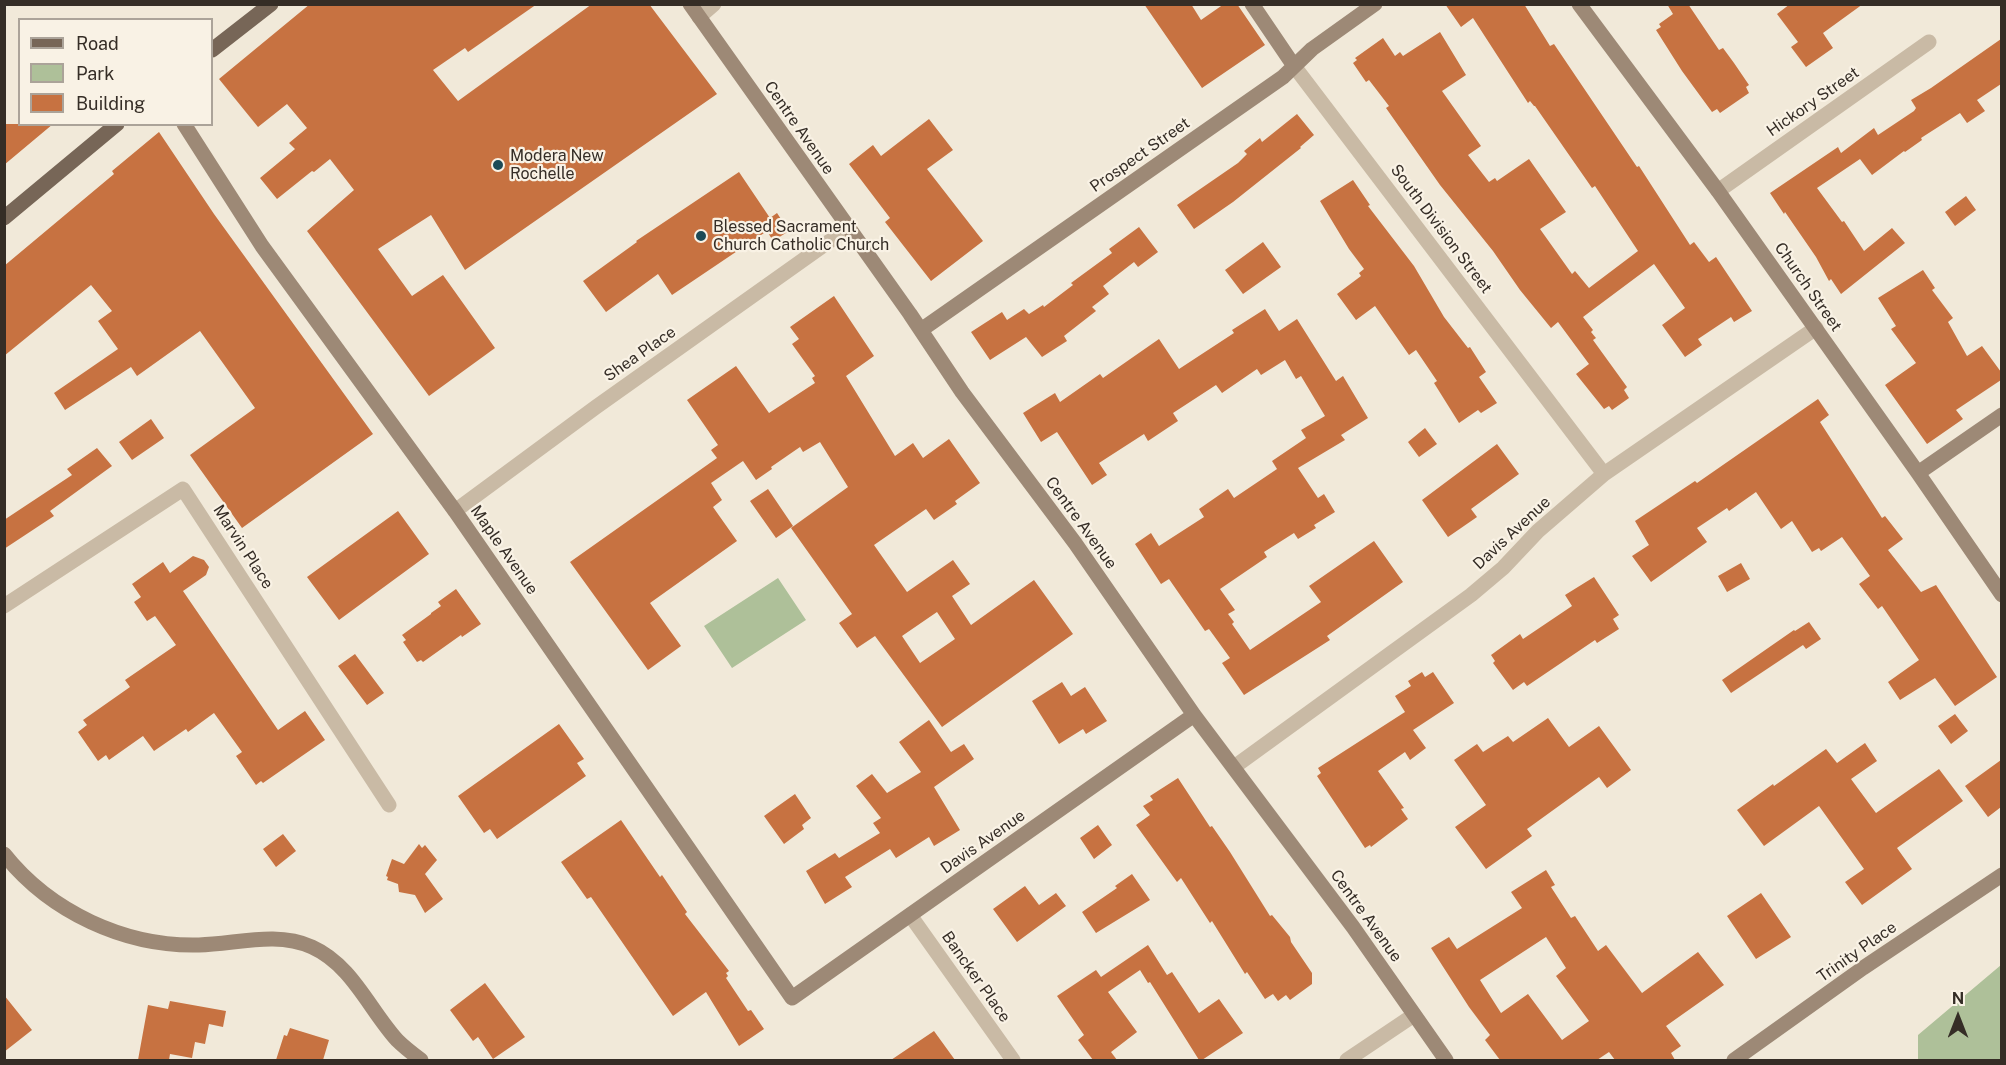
<!DOCTYPE html>
<style>
body{margin:0}
#map{position:relative;width:2006px;height:1065px;overflow:hidden;background:#f1e9d9;font-family:"Public Sans",sans-serif}
canvas{display:block}
.frame{position:absolute;inset:0;border:6px solid #352d26;pointer-events:none}
.legend{position:absolute;left:18px;top:18px;width:195px;height:108px;box-sizing:border-box;background:#f9f2e5;border:2px solid #aba399;margin:0;padding:8px 10px;list-style:none;font-size:18px;color:#352d26}
.legend li{display:flex;align-items:center;gap:12px;height:30px}
.legend b{width:30px;border:2px solid #aba399}
.north{position:absolute;left:1928px;top:987px;width:60px;height:60px;-webkit-text-stroke:4px #f9f2e5;paint-order:stroke;rotate:0deg;font-size:16px;font-weight:700;line-height:24px;text-align:center;color:#352d26}
.north::after{content:'';display:block;margin:auto;width:21px;height:27px;background:#352d26;clip-path:polygon(50% 0,100% 100%,50% 72%,0 100%)}
</style>
<div id="map">
<canvas width="2006" height="1065"></canvas>
<div class="frame"></div>
<ul class="legend">
<li><b style="height:8px;background:#776657"></b>Road</li>
<li><b style="height:16px;background:#aec099"></b>Park</li>
<li><b style="height:16px;background:#c77241"></b>Building</li>
</ul>
<div class="north">N</div>
</div>
<script>
const c = document.querySelector('canvas').getContext('2d');
c.lineJoin = 'round';
function paint(path, color) {
  c.fillStyle = color;
  c.fill(path, 'evenodd');
}
function strokePath(path, color, width, dash) {
  c.strokeStyle = color;
  c.lineWidth = width;
  c.lineCap = dash ? 'butt' : 'round';
  c.setLineDash(dash || []);
  c.stroke(path);
}
function drawText(font, color, halo, rows, align = 'center') {
  c.font = font + ' "Public Sans",sans-serif';
  c.lineWidth = 4.5;
  c.setLineDash([]);
  c.textBaseline = 'middle';
  c.strokeStyle = halo;
  c.fillStyle = color;
  for (const [text, x, y, turn = 0] of rows) {
    c.save();
    c.translate(x, y);
    c.rotate((+turn || 0) * Math.PI / 180);
    c.textAlign = isNaN(turn) ? turn : align;
    if (halo) c.strokeText(text, 0, 0);
    c.fillText(text, 0, 0);
    c.restore();
  }
}
paint(new Path2D(`
 M778 578 806 620 732 668 704 626Z
 M2001 965V1060H1918V1035Z`), '#aec099');
paint(new Path2D(`
 M310 4H537L468 52 465 48 433 70 458 101 592 4H649L717 94 465 270 431 215 378 249 412 296 443 275 495 348 429 396 307 231 354 190 330 159 314 172 312 171 277 199 260 178 295 149 289 143 307 128 287 104 258 127 219 79Z
 M1144 4H1191L1201 20 1224 4H1237L1265 45 1202 88Z
 M1445 4H1524L1550 46 1554 44 1637 167 1639 166 1690 245 1694 242 1709 262 1716 257 1752 311 1734 322 1731 317 1698 339 1702 345 1685 357 1662 325 1685 308 1654 264 1583 317 1593 330 1591 332 1596 338 1593 340 1627 387 1624 390 1629 398 1612 410 1609 406 1604 409 1576 374 1589 364 1558 322 1551 328 1520 290 1493 251 1440 185 1386 108 1389 106 1369 80 1366 82 1353 63 1357 60 1355 58 1383 38 1395 56 1400 52 1403 56 1440 32 1466 75 1442 91 1481 146 1468 155 1489 182 1495 178 1497 181 1529 159 1566 212 1540 229 1572 274 1575 271 1589 288 1638 251 1595 186 1592 188 1535 106H1534L1530 101 1528 103 1473 18 1461 27Z
 M1667 4H1688L1719 50 1723 48 1734 63 1749 85 1746 87 1749 93 1720 113 1717 109 1712 112 1682 71 1656 30 1661 27 1659 24 1673 14Z
 M1790 4H1863L1823 33 1833 48 1806 67 1791 47 1798 42 1777 14Z
 M2001 39V84L1977 100 1985 111 1967 123 1960 113 1921 138 1922 140 1905 152 1904 151 1872 175 1860 159 1817 188 1842 222 1844 221 1864 251 1892 228 1905 243 1841 294 1831 279 1829 281 1816 257 1785 212 1784 214 1770 193 1838 147 1841 153 1874 128 1878 135 1914 111 1916 108 1911 100 1931 88Z
 M1297 114 1314 135 1300 147 1301 148 1233 202 1194 229 1177 205 1238 163 1247 154 1244 151 1260 138 1262 142Z
 M929 119 953 150 927 169 983 241 931 281 885 222 890 218 849 164 873 145 881 156Z
 M4 124H53L4 165Z
 M159 132 214 214 373 434 242 528 190 455 255 408 200 331 137 376 131 367 65 410 54 393 118 349 98 321 112 311 91 285 4 356V266L114 174 112 171Z
 M739 172 770 218 777 213 789 231 773 241 767 231 672 295 658 274 606 312 583 281 637 242 636 241Z
 M1353 180 1370 205 1368 206 1414 266 1444 317 1468 348 1470 347 1486 372 1479 377 1497 403 1481 413 1478 410 1459 423 1434 383 1437 381 1416 350 1409 355 1375 306 1356 320 1337 294 1361 276 1359 273 1364 269 1349 249 1320 201Z
 M1966 196 1976 210 1955 226 1945 212Z
 M1139 227 1158 252 1138 267 1134 262 1103 286 1109 294 1092 307 1096 311 1064 336 1067 341 1042 357 1026 337 990 360 971 332 1002 312 1007 320 1024 309 1029 314 1043 305 1044 307 1073 285 1071 283 1112 253 1109 249Z
 M1263 242 1281 267 1243 294 1225 270Z
 M1923 270 1935 288 1932 290 1953 318 1948 322 1967 356 1982 346 2001 372V380L1956 410 1963 419 1927 444 1885 385 1916 363 1891 329 1896 326 1878 298Z
 M834 296 874 356 846 376 895 456 913 443 923 458 949 439 980 483 955 501 957 504 934 520 926 509 874 545 907 592 953 560 970 584 952 596 971 625 1034 580 1073 634 942 727 875 636 857 648 839 623 852 614 791 528 848 487 820 442 803 452 800 447 771 467 772 469 756 480 743 461 711 483 722 500 713 507 737 541 650 603 681 646 648 670 570 562 717 458 711 450 718 445 687 400 736 366 769 413 815 383 812 378 815 376 792 344 799 339 790 327ZM937 612 955 639 920 663 902 636Z
 M1265 309 1279 331 1297 319 1336 381 1343 376 1368 418 1341 435 1345 440 1298 468 1318 498 1324 494 1335 512 1314 525 1316 528 1298 539 1294 533 1264 552 1267 557 1220 589 1235 610 1228 614 1234 622 1232 624 1250 650 1321 602 1309 586 1374 541 1403 582 1327 636 1330 640 1244 695 1222 663 1230 658 1209 629 1205 631 1169 579 1161 584 1135 544 1151 533 1159 546 1204 517 1199 509 1228 489 1234 498 1277 469 1272 461 1306 438 1301 430 1325 416 1301 376 1296 379 1285 360 1261 375 1257 369 1222 393 1216 385 1173 413 1178 421 1148 441 1144 434 1099 463 1107 475 1092 485 1057 432 1041 442 1023 413 1055 393 1060 402 1100 374 1103 378 1159 339 1179 369 1234 333 1232 330Z
 M1818 399 1829 415 1820 422 1882 518 1885 516 1903 539 1888 550 1921 592 1936 585 1997 677 1955 706 1935 678 1900 700 1888 682 1919 660 1882 606 1878 609 1859 584 1870 576 1842 537 1821 551 1819 548 1812 552 1792 521 1781 529 1756 492 1729 511 1727 508 1697 528 1707 542 1651 582 1632 556 1649 545 1635 521 1695 481 1697 483Z
 M151 419 164 438 132 460 119 442Z
 M1425 428 1437 444 1419 457 1408 442Z
 M1497 444 1519 474 1471 509 1477 517 1448 537 1422 500Z
 M97 448 112 466 50 511 54 516 4 549V520L72 475 67 469Z
 M768 489 793 526 776 538 750 501Z
 M398 511 429 554 339 620 307 577Z
 M193 556 204 560 209 567 206 575 183 591 278 730 305 711 325 740 263 783 261 781 256 785 236 756 242 752 214 713 188 732 186 729 154 751 143 736 109 760 106 755 98 761 78 732 87 725 83 720 130 687 125 680 176 645 155 616 147 621 134 602 141 597 132 584 163 562 170 573Z
 M1741 563 1750 579 1727 592 1718 576Z
 M1594 577 1619 615 1613 619 1619 629 1597 643 1595 640 1527 686 1524 682 1513 690 1493 663 1495 661 1491 655 1520 634 1523 639 1572 606 1565 595Z
 M456 589 481 624 462 637 461 635 423 662 421 660 417 662 403 642 406 640 402 635 431 614V613L441 606 438 602Z
 M1809 622 1821 639 1806 649 1803 645 1731 693 1722 680 1794 630 1795 631Z
 M355 654 384 693 367 705 338 666Z
 M1422 672 1425 677 1433 672 1454 703 1413 730 1426 748 1410 760 1405 752 1378 771 1404 808 1401 809 1408 819 1371 847 1370 845 1365 848 1317 776 1321 773 1318 768 1405 712 1395 696 1411 686 1408 681Z
 M1062 682 1071 696 1085 687 1107 721 1086 734 1083 729 1059 744 1032 701Z
 M1955 714 1968 731 1951 744 1938 726Z
 M1548 718 1569 747 1599 726 1631 770 1607 788 1599 777 1527 829 1532 836 1486 869 1455 827 1486 805 1454 760 1477 744 1483 752 1508 736 1513 742Z
 M929 720 951 752 964 744 974 759 934 787 960 830 934 846 929 837 896 858 890 849 845 877 852 887 825 904 806 871 835 853 839 858 880 833 873 823 881 818 856 786 872 774 887 793 921 772 899 742Z
 M559 724 584 759 577 763 586 776 497 839 490 829 484 833 458 796Z
 M1865 743 1877 761 1851 779 1876 813 1939 769 1963 801 1897 848 1912 869 1862 905 1845 882 1864 869 1819 806 1764 846 1737 810 1773 784 1774 786 1826 749 1837 763Z
 M2001 760V807L1988 817 1965 786Z
 M1178 778 1210 827 1212 826 1230 852 1270 916 1272 915 1290 937 1291 942 1312 973V984L1290 1000 1286 995 1278 1001 1273 994 1265 999 1247 972 1245 974 1212 921 1210 923 1181 878 1177 882 1136 825 1150 815 1143 806 1153 800 1150 796Z
 M795 794 811 818 802 825 804 829 784 844 764 816Z
 M621 820 660 877 662 875 687 912 685 914 729 971 726 973 728 976 726 978 748 1011 751 1010 764 1029 739 1046 706 992 673 1016 591 897 587 899 561 862Z
 M1098 825 1112 845 1094 859 1080 838Z
 M283 834 296 851 276 867 263 849Z
 M419 844 422 848 425 845 437 860 425 874 443 899 425 913 415 895 399 892 398 884 387 880 388 877 386 876 392 859 404 864Z
 M1546 870 1555 885 1551 887 1571 918 1575 916 1598 951 1606 945 1642 993 1698 952 1724 985 1666 1026 1681 1046 1671 1053 1675 1060H1615L1609 1052 1597 1060H1500L1485 1040 1490 1035 1469 1007 1431 948 1449 937 1457 949 1522 908 1511 892ZM1546 937 1566 968 1556 976 1589 1021 1562 1040 1528 994 1501 1013 1480 980Z
 M1132 874 1150 900 1096 933 1082 912 1117 888 1115 886Z
 M1025 886 1039 905 1056 893 1066 906 1017 942 993 909Z
 M1761 893 1791 937 1756 959 1727 916Z
 M1148 945 1167 975 1172 972 1199 1013 1219 999 1243 1033 1202 1060H1199L1150 982 1148 983 1140 970 1108 992 1137 1032 1111 1052 1117 1060H1093L1078 1040 1084 1035 1057 996 1096 970 1101 977Z
 M485 983 525 1037 493 1059 478 1037 473 1041 450 1010Z
 M4 995 32 1030 4 1052Z
 M170 1001 226 1011 223 1027 209 1024 205 1044 195 1042 192 1058 170 1054 169 1060H138L148 1005 168 1009Z
 M290 1028 329 1040 323 1060H276L284 1035 287 1036Z
 M934 1031 955 1060H891Z`), '#c77241');
strokePath(new Path2D(`
 M699 17 714 4
 M1294 66 1604 474
 M1718 191 1929 42
 M455 511 596 407 848 228
 M4 606 183 489 389 805
 M1234 767 1471 595 1503 568 1538 531 1604 474 1816 328
 M910 915 1013 1060
 M1347 1060 1414 1015`), '#c9baa5', 15);
strokePath(new Path2D(`
 M690 4 910 314 962 392 1075 543 1194 715 1353 927 1446 1060
 M1252 4 1294 66
 M1579 4 1718 191 1918 473 2002 595
 M184 124 262 246 455 511 792 998 1194 715
 M921 330 1283 77 1312 49 1375 4
 M1918 473 2002 415
 M4 854C50 912 125 947 199 945 237 944 276 931 312 947 352 965 369 1009 397 1040 404 1047 413 1054 421 1060
 M1734 1060 1863 968 2002 875`), '#9d8976', 15);
strokePath(new Path2D(`
 M212 50 271 4
 M4 218 117 124`), '#776657', 15);
for (const [x, y, r, color] of [
 [498,165,6,"#1c4b57"],
 [701,236,6,"#1c4b57"]
]) {
  const dot = new Path2D();
  dot.arc(x, y, r, 0, 2 * Math.PI);
  c.fillStyle = color;
  c.fill(dot);
  strokePath(dot, '#f9f2e5', 2);
}
drawText('16px', '#352d26', '#f9f2e5', [
 ["Hickory Street",1813,102,-35],
 ["Centre Avenue",799,128,55],
 ["Prospect Street",1140,155,-35],
 ["South Division Street",1441,229,53],
 ["Church Street",1808,287,55],
 ["Shea Place",640,354,-35],
 ["Centre Avenue",1081,523,54],
 ["Davis Avenue",1512,533,-43],
 ["Marvin Place",243,547,57],
 ["Maple Avenue",504,550,55],
 ["Davis Avenue",983,842,-35],
 ["Centre Avenue",1366,916,54],
 ["Trinity Place",1857,952,-35],
 ["Bancker Place",976,977,55]
]);
drawText('16px', '#352d26', '#f9f2e5', [
 ["Modera New",510,156],
 ["Rochelle",510,174],
 ["Blessed Sacrament",713,227],
 ["Church Catholic Church",713,245]
], 'left');
</script>
